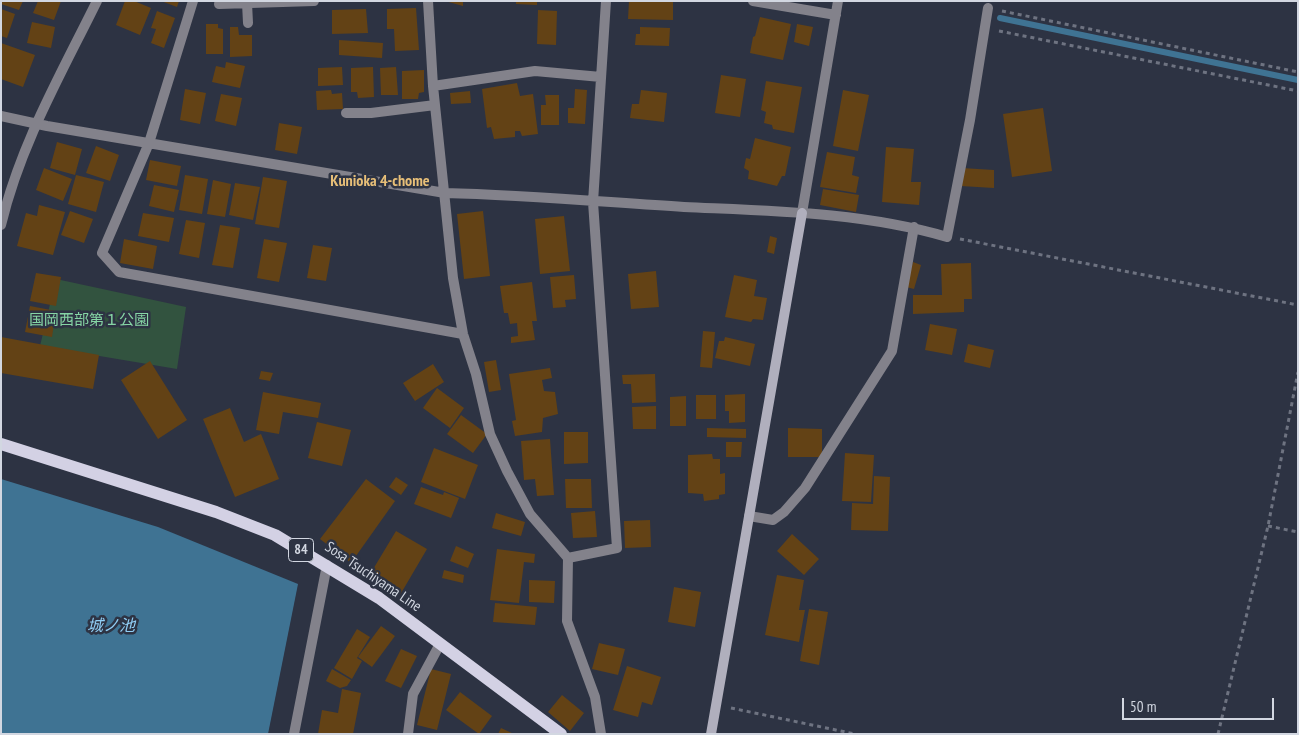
<!DOCTYPE html>
<meta charset="utf-8">
<style>
body{margin:0}
#map{position:relative;width:1299px;height:735px;overflow:hidden;background:#2d3343;font-family:"PT Sans Narrow",sans-serif}
canvas{display:block}
.frame{position:absolute;inset:0;border:2px solid #d2d7e1;pointer-events:none}
.scale{position:absolute;left:1122px;top:698px;width:152px;height:22px;box-sizing:border-box;border:2px solid #d2d7e1;border-top:0;padding-left:6px;font-size:15px;line-height:18px;white-space:nowrap;color:#d2d7e1;-webkit-text-stroke:4px #2d3343;paint-order:stroke}
</style>
<div id="map">
<canvas width="1299" height="735"></canvas>
<div class="frame"></div>
<div class="scale">50 m</div>
</div>
<script>
const c = document.querySelector('canvas').getContext('2d');
c.lineJoin = 'round';
function paint(path, color) {
  c.fillStyle = color;
  c.fill(path, 'evenodd');
}
function strokePath(path, color, width, dash) {
  c.strokeStyle = color;
  c.lineWidth = width;
  c.lineCap = dash ? 'butt' : 'round';
  c.setLineDash(dash || []);
  c.stroke(path);
}
function drawText(font, color, halo, rows, align = 'center') {
  c.font = font + ' "PT Sans Narrow","Noto Sans JP",sans-serif';
  c.lineWidth = 5;
  c.setLineDash([]);
  c.textBaseline = 'middle';
  c.strokeStyle = halo;
  c.fillStyle = color;
  for (const [text, x, y, turn = 0] of rows) {
    c.save();
    c.translate(x, y);
    c.rotate((+turn || 0) * Math.PI / 180);
    c.textAlign = isNaN(turn) ? turn : align;
    if (halo) c.strokeText(text, 0, 0);
    c.fillText(text, 0, 0);
    c.restore();
  }
}
paint(new Path2D(`
 M56 279 186 307 177 369 40 346Z`), '#32533f');
paint(new Path2D(`
 M1 479 158 527 298 584 268 734H1Z`), '#3f7393');
strokePath(new Path2D(`
 M1000 18 1298 80`), '#3f7393', 6);
paint(new Path2D(`
 M1 1H23L19 10 1 4Z
 M38 1H61L54 20 33 13Z
 M125 1H134L151 8 140 35 116 25Z
 M161 1H179L177 7Z
 M445 1H463V6Z
 M516 1H537V5L516 4Z
 M629 1H673V20L628 19Z
 M416 8 419 50 395 51 394 29H387V9Z
 M1 9 15 14 7 38 1 36Z
 M366 9 368 33 332 34V10Z
 M538 10 557 11 556 45 537 44Z
 M157 11 175 18 164 48 151 43 156 29 151 28Z
 M760 17 791 24 783 60 750 53 753 37 755 36Z
 M32 22 55 27 51 48 27 43Z
 M206 24H218V28L223 29V54H206Z
 M797 24 813 27 809 46 794 42Z
 M230 27H238L239 35H252V56L230 57Z
 M640 27 670 28 669 46 635 45 636 34H640Z
 M339 40 383 43 382 58 339 55Z
 M1 43 35 55 23 87 1 79Z
 M226 62 245 66 240 88 212 82 216 66 225 68Z
 M342 67 343 85 318 86V68Z
 M373 67 374 97 358 98 357 92H351V68Z
 M396 67 398 95H381L380 68Z
 M424 70V92L419 93 418 99H402V71Z
 M721 75 746 79 740 117 715 113Z
 M766 81 802 87 794 133 773 129 772 125 764 123 766 112 761 110Z
 M517 83 520 96 533 94 538 134 522 136 520 131H515V137L494 139 491 127 487 128 482 89Z
 M185 89 206 93 200 124 180 120Z
 M575 89 587 90 585 124 568 123V108H574Z
 M331 90 332 94 342 93 343 109 317 110 316 91Z
 M641 90 667 93 664 122 630 118 632 104H639Z
 M843 90 869 95 858 151 833 146Z
 M470 91 471 103 451 104 450 93Z
 M221 94 242 98 236 126 215 121Z
 M545 95H559V125H541V105H546Z
 M1043 108 1052 171 1012 177 1003 114Z
 M279 123 302 127 297 154 275 150Z
 M755 138 791 147 785 176H782L777 186 748 179 749 171 744 168 746 158 750 159Z
 M57 142 82 149 75 175 50 168Z
 M96 146 119 155 110 181 86 173Z
 M886 147 914 149 911 182H921L919 205 882 202Z
 M827 152 855 157 852 175 859 177 856 193 820 187Z
 M150 160 181 166 177 186 146 180Z
 M44 168 72 179 63 201 36 190Z
 M962 168 994 170V188L961 186Z
 M76 175 104 182 96 212 68 204Z
 M185 175 208 179 202 214 179 210Z
 M263 177 287 181 279 228 255 224Z
 M213 180 231 184 225 217 207 214Z
 M235 183 260 187 253 220 229 215Z
 M154 185 179 190 174 212 149 206Z
 M823 189 859 195 856 212 820 205Z
 M39 205 65 212 53 255 17 246 26 213 37 216Z
 M70 211 93 219 84 243 61 235Z
 M483 211 490 276 464 279 457 214Z
 M143 213 174 218 169 242 138 236Z
 M564 216 570 271 540 274 535 219Z
 M186 220 205 223 199 258 179 254Z
 M220 225 240 228 233 268 212 265Z
 M770 236 777 238 774 254 767 252Z
 M124 239 157 246 153 269 120 263Z
 M264 239 287 243 279 282 257 278Z
 M313 245 332 248 326 281 307 278Z
 M913 262 921 265 914 289 906 287Z
 M971 263 972 299H964V312L913 314V295H942L941 264Z
 M656 271 659 307 631 309 628 274Z
 M36 273 61 277 56 306 30 301Z
 M574 275 576 299 565 300 566 307 553 308 550 277Z
 M734 275 757 280 754 296 767 298 763 320 753 319 751 322 725 317Z
 M532 282 537 321H532L535 340 511 343V337L518 336 517 323 510 324 508 313H504L500 286Z
 M30 306 56 311 52 337 25 332Z
 M930 324 957 329 952 355 925 350Z
 M703 331 715 332 712 368 700 367Z
 M1 337 99 355 93 389 1 373Z
 M725 337 755 344 750 366 715 358 719 341H724Z
 M968 344 994 350 990 368 964 362Z
 M496 360 501 390 489 392 484 362Z
 M150 361 187 420 158 439 121 380Z
 M433 364 444 382 415 401 403 383Z
 M550 368 552 378 542 380 544 391 555 392 558 414 543 418 542 432 515 436 512 421 516 420 509 374Z
 M261 371 273 373 270 381 259 379Z
 M655 374 656 402 632 403 631 384H623L622 375Z
 M437 388 464 408 450 428 423 408Z
 M263 392 321 403 318 418 283 412 279 434 256 430Z
 M745 394V422L729 423V411H725V395Z
 M696 395H716V419H696Z
 M686 396V426H670V397Z
 M656 406V429H633L632 407Z
 M230 408 244 442 261 434 279 479 235 497 203 419Z
 M461 415 487 434 473 453 447 434Z
 M317 422 351 430 342 466 308 458Z
 M707 428 746 429V438L707 437Z
 M788 428 822 429V457H788Z
 M564 432H588V463L564 464Z
 M550 439 554 495 537 496 535 479 524 480 521 441Z
 M726 442H742L741 457H726Z
 M434 448 478 465 465 499 421 482Z
 M845 453 874 455 871 502 842 501Z
 M712 454 713 459H720V474L725 473V494L719 495V499L704 501 703 494 688 493V455Z
 M874 476 890 477 888 531 851 530 852 503 873 504Z
 M396 477 408 485 401 495 389 487Z
 M366 479 395 501 351 563 320 539Z
 M565 479H591L592 508H566Z
 M421 487 443 495 444 492 459 498 451 518 414 504Z
 M595 511 597 537 573 538 571 513Z
 M496 513 525 522 521 536 492 528Z
 M650 520 651 547 625 548 624 521Z
 M396 531 427 549 400 595 369 576Z
 M792 534 819 559 804 575 777 551Z
 M456 546 474 554 468 568 450 561Z
 M497 549 535 554 534 563 524 562 519 603 490 600Z
 M444 570 464 575 463 583 442 578Z
 M777 575 804 580 799 610H805L799 642 765 635Z
 M529 580 555 581 554 603 529 602Z
 M674 587 701 592 695 627 668 622Z
 M495 603 537 607 535 625 493 622Z
 M809 609 828 612 819 665 800 661Z
 M381 626 395 636 372 667 358 657Z
 M357 629 370 637 357 658 362 661 352 679 334 668Z
 M599 643 625 649 618 675 592 669Z
 M401 649 417 656 401 688 385 681Z
 M627 666 661 677 652 705 642 702 638 717 613 710Z
 M332 669 351 680 347 686 340 688 326 681Z
 M431 669 451 674 437 730 417 725Z
 M342 689 361 693 353 734H318L322 710 338 713Z
 M460 692 492 716 479 734 446 710Z
 M562 695 584 713 570 731 548 712Z
 M501 728 514 734H498Z`), '#634215');
strokePath(new Path2D(`
 M1002 11 1298 72
 M999 31 1298 91
 M960 239 1298 305
 M1268 526 1298 532
 M731 708 855 734
 M1218 734 1268 526 1298 372`), '#6e7381', 3, [4, 4]);
strokePath(new Path2D(`
 M749 516 773 520 784 512 805 488 892 351 914 227`), '#83828b', 10);
strokePath(new Path2D(`
 M193 1 149 143 102 253 119 272 463 334
 M428 1 433 86 453 278 463 334 476 374 490 434 507 471 530 514 568 558 567 621 595 697 601 734
 M753 1 836 15
 M243 3H247L248 23
 M219 4 314 1
 M433 86 535 71 601 77
 M346 113H371L435 105
 M1 116 47 126 445 193C525 195 604 202 684 207 771 211 862 212 947 237L970 120 988 8
 M802 213 838 1
 M1 225C20 145 61 74 97 1
 M568 558 617 548 593 202 606 1
 M294 734 327 565
 M408 734 413 694 440 644`), '#83828b', 10);
strokePath(new Path2D(`
 M711 734 802 213`), '#b0afbd', 10);
strokePath(new Path2D(`
 M1 444 216 512 275 535 379 598 561 734`), '#d3d1e4', 12);
for (const [x, y, w] of [
 [301,550,25]
]) {
  const box = new Path2D();
  box.roundRect(x - w / 2, y - 11.5, w, 23, 4);
  c.fillStyle = '#2d3343';
  c.fill(box);
  strokePath(box, '#d2d7e1', 1);
}
drawText('bold 14px', '#d2d7e1', null, [
 ["84",301,550]
]);
drawText('15px', '#86d5a5', '#2d3343', [
 ["国岡西部第１公園",89,321]
]);
drawText('15px', '#d2d7e1', '#2d3343', [
 ["Sosa Tsuchiyama Line",373,577,34]
]);
drawText('bold 16px', '#e7bf78', '#2d3343', [
 ["Kunioka 4-chome",380,181]
]);
drawText('italic 16px', '#90cef5', '#2d3343', [
 ["城ノ池",111,626]
]);
</script>
